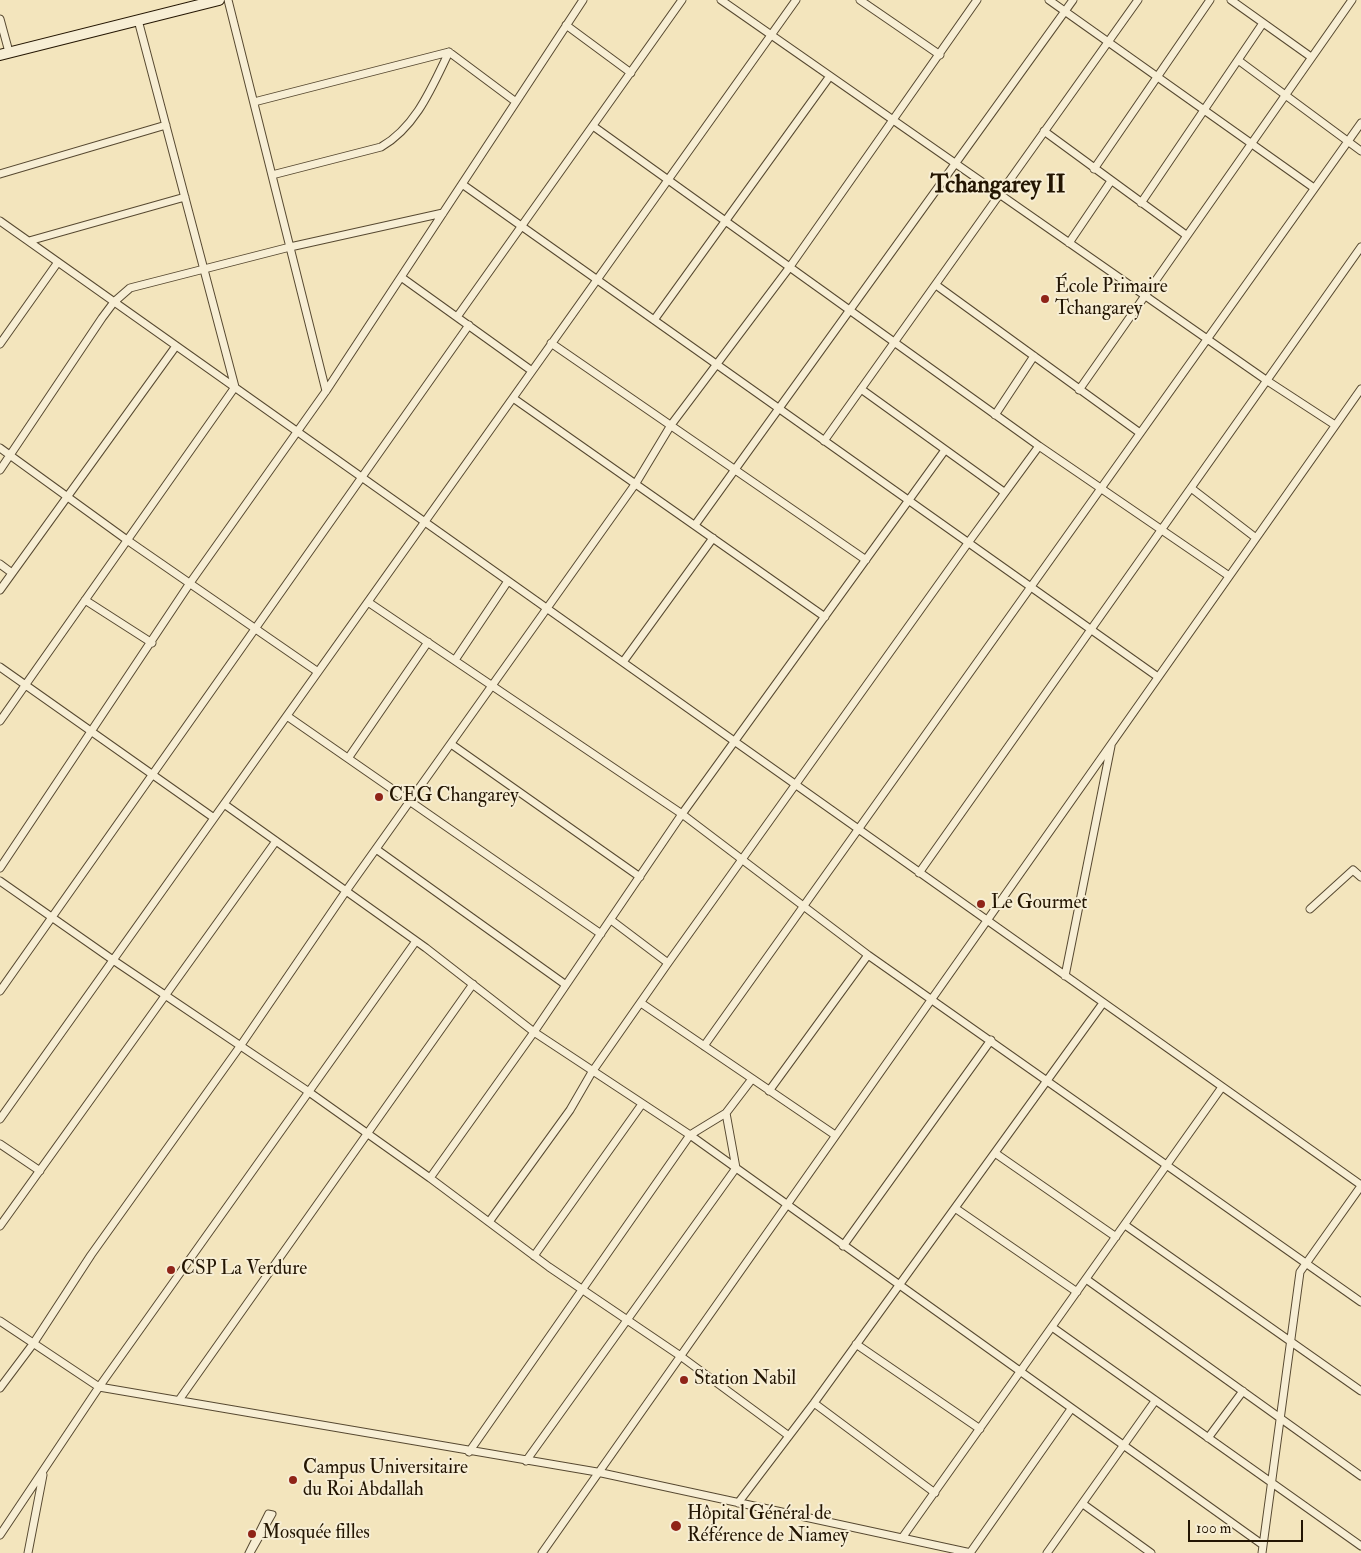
<!DOCTYPE html>
<meta charset="utf-8">
<style>
body{margin:0}
#map{position:relative;width:1361px;height:1553px;overflow:hidden;background:#f3e5bd;font-family:"IM FELL Double Pica",serif}
canvas{display:block}
.scale{position:absolute;left:1188px;top:1520px;width:115px;height:22px;box-sizing:border-box;border:2px solid #231502;border-top:0;padding-left:6px;font-size:15px;line-height:18px;white-space:nowrap;color:#231502;-webkit-text-stroke:4px #f7eed4;paint-order:stroke}
</style>
<div id="map">
<canvas width="1361" height="1553"></canvas>
<div class="scale">100 m</div>
</div>
<script>
const c = document.querySelector('canvas').getContext('2d');
c.lineJoin = 'round';
function strokePath(path, color, width, dash) {
  c.strokeStyle = color;
  c.lineWidth = width;
  c.lineCap = dash ? 'butt' : 'round';
  c.setLineDash(dash || []);
  c.stroke(path);
}
function drawText(font, color, halo, rows, align = 'center') {
  c.font = font + ' "IM FELL Double Pica",serif';
  c.lineWidth = 4;
  c.setLineDash([]);
  c.textBaseline = 'middle';
  c.strokeStyle = halo;
  c.fillStyle = color;
  for (const [text, x, y, turn = 0] of rows) {
    c.save();
    c.translate(x, y);
    c.rotate((+turn || 0) * Math.PI / 180);
    c.textAlign = isNaN(turn) ? turn : align;
    if (halo) c.strokeText(text, 0, 0);
    c.fillText(text, 0, 0);
    c.restore();
  }
}
const pedestrian = new Path2D(`
 M248 1553 268 1513 273 1514 251 1553`);
const minor = new Path2D(`
 M228 0 326 391
 M721 0 1266 380 1335 425
 M860 0 940 55
 M1049 0 1314 188
 M1231 0 1311 57
 M0 19 9 52
 M566 25 631 73
 M1238 60 1361 151
 M254 102 449 52 516 102
 M593 126 1039 446 1229 576
 M1044 131 1186 235
 M1094 169 1210 0
 M0 174 166 125
 M272 175 381 147C416 127 432 87 449 52
 M462 184 1158 677
 M1141 203 1263 23
 M0 221 1361 1185
 M29 241 185 197
 M1069 243 1111 181
 M401 277 532 371
 M936 285 1140 433
 M457 317 682 0
 M654 320 830 76
 M551 343 866 560
 M0 344 58 262
 M861 389 1004 492
 M1079 390 1352 0
 M513 398 825 617
 M995 415 1034 356
 M824 441 1138 0
 M0 448 127 540 318 672
 M0 470 102 318 114 302 130 288 290 247 443 213
 M1191 488 1256 538
 M695 525 1073 0
 M0 564 12 573
 M0 590 176 346
 M85 600 152 643
 M368 602 682 814 868 955 1361 1302
 M455 660 508 581
 M623 662 713 538
 M0 667 214 818
 M287 716 601 934
 M0 721 235 387 138 20
 M451 744 640 877
 M349 757 428 642
 M224 804 426 948 534 1032 690 1135 1263 1545
 M376 849 566 985
 M0 868 190 583 326 391 583 0
 M919 873 1361 247
 M0 881 113 960 309 1092 430 1178 549 1267 679 1355 789 1436
 M1310 909 1353 870 1361 877
 M611 920 668 963
 M1065 976 1111 746
 M0 991 469 325
 M641 1003 835 1135
 M704 1046 1361 123
 M769 1091 868 955
 M0 1119 796 0
 M0 1144 40 1171
 M995 1153 1116 1237
 M430 1178 534 1032 682 814 945 450
 M955 1208 1077 1292
 M489 1222 570 1110 592 1072 668 963 968 543 1039 446
 M1125 1225 1361 1391
 M0 1226 276 841
 M843 1246 991 1040
 M534 1256 642 1104
 M1086 1279 1361 1476
 M0 1321 99 1387 597 1472 971 1553
 M1052 1327 1361 1546
 M856 1344 980 1429
 M0 1388 33 1344 91 1255 241 1045 346 891 636 483 671 425 789 268 977 0
 M179 1400 473 984
 M814 1403 935 1493
 M1208 1438 1243 1391
 M469 1452 690 1135 726 1113 752 1079
 M526 1461 736 1168 726 1113
 M738 1503 814 1403 1103 1003
 M1083 1504 1151 1553
 M0 1535 99 1387 416 941
 M902 1538 1222 1087
 M28 1553 43 1475
 M542 1553 1361 389
 M970 1553 1071 1409
 M1047 1553 1155 1401
 M1262 1553 1300 1272 1361 1186`);
const secondary = new Path2D(`
 M0 55 219 0`);
strokePath(pedestrian, '#574931', 7);
strokePath(minor, '#574931', 9);
strokePath(secondary, '#231502', 12);
strokePath(pedestrian, '#f7eed4', 5);
strokePath(minor, '#f7eed4', 7);
strokePath(secondary, '#f7eed4', 10);
for (const [x, y, r, color] of [
 [1045,299,5,"#8f2418"],
 [379,797,5,"#8f2418"],
 [981,904,5,"#8f2418"],
 [171,1270,5,"#8f2418"],
 [684,1380,5,"#8f2418"],
 [293,1480,5,"#8f2418"],
 [676,1526,6,"#8f2418"],
 [252,1534,5,"#8f2418"]
]) {
  const dot = new Path2D();
  dot.arc(x, y, r, 0, 2 * Math.PI);
  c.fillStyle = color;
  c.fill(dot);
  strokePath(dot, '#f7eed4', 2);
}
drawText('19px', '#231502', '#f7eed4', [
 ["École Primaire",1055,288],
 ["Tchangarey",1055,310],
 ["CEG Changarey",389,797],
 ["Le Gourmet",991,904],
 ["CSP La Verdure",181,1270],
 ["Station Nabil",694,1380],
 ["Campus Universitaire",303,1469],
 ["du Roi Abdallah",303,1491],
 ["Hôpital Général de",687,1515],
 ["Référence de Niamey",687,1537],
 ["Mosquée filles",262,1534]
], 'left');
drawText('bold 24px', '#231502', '#f7eed4', [
 ["Tchangarey II",998,187]
]);
</script>
